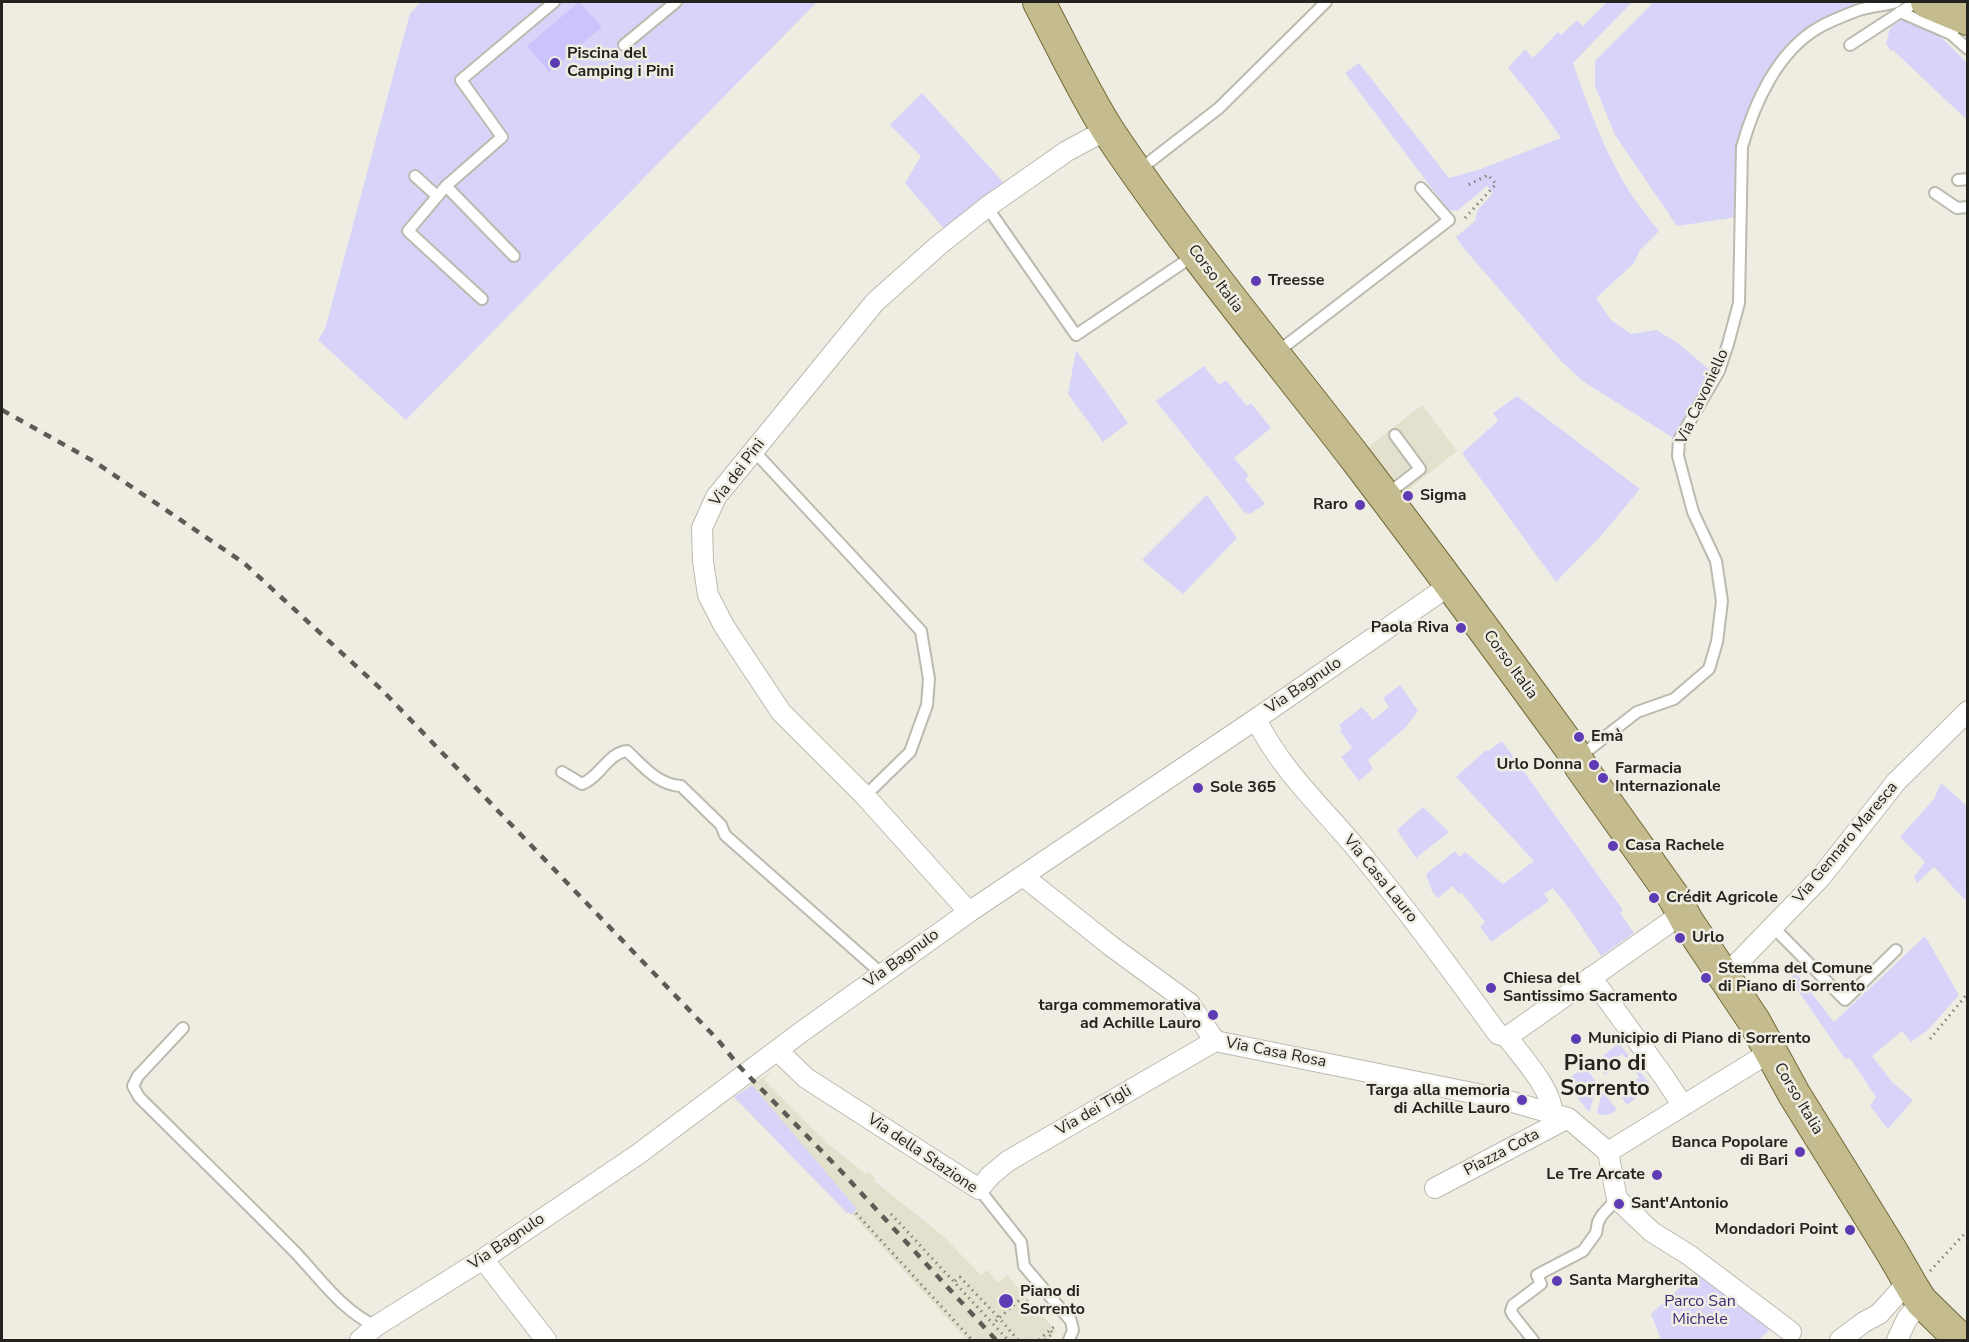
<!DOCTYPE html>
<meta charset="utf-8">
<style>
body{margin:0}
#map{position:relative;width:1969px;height:1342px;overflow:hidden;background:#efede1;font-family:"Nunito Sans",sans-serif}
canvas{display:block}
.frame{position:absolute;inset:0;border:3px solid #24231f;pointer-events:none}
</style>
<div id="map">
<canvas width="1969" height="1342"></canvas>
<div class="frame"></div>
</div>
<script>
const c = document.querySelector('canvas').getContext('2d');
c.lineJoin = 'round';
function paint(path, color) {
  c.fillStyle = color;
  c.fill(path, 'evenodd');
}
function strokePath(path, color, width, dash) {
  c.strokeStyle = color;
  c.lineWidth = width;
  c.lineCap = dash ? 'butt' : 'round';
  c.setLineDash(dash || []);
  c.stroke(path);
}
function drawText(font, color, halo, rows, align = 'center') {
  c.font = font + ' "Nunito Sans",sans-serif';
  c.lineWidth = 5;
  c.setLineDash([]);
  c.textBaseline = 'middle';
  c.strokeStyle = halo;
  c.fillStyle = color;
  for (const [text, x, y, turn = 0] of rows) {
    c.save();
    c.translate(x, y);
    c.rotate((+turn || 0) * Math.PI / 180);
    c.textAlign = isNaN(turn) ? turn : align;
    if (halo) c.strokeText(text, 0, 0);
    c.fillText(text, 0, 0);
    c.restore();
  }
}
paint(new Path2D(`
 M1422 405 1457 451 1399 497 1363 451Z
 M772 1071 764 1080 828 1144 866 1174 868 1172 875 1178 874 1181 942 1235 981 1275 987 1270 998 1282 1007 1275 1057 1332 1047 1340H967L852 1214 847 1213 734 1097Z`), '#e3e0cd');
paint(new Path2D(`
 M421 2H817L406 420 318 340 325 329 410 13Z
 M1607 2H1632L1573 63C1589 108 1605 154 1631 194 1640 207 1649 219 1659 231L1640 250 1634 263 1596 298 1611 320 1631 334 1656 330 1678 343 1713 373 1675 439 1584 382 1561 361 1462 246 1456 237 1475 221 1477 211 1493 193 1487 186 1457 211 1448 210 1345 73 1359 63 1449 178 1478 170 1561 138 1535 101 1508 68 1525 49 1533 58 1558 32 1561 35 1577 20 1583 26Z
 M1654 2H1879L1796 41 1745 125 1738 217 1677 226 1615 135 1595 86V61Z
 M1902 19 1937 33 1967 63V120L1893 50 1891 51 1886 44 1890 28Z
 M922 93 1005 184 945 230 905 183 921 156 890 125Z
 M1076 350 1128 423 1103 442 1068 394Z
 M1204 366 1219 385 1226 380 1247 406 1251 403 1271 428 1234 458 1249 476 1245 479 1265 504 1250 514 1244 512 1156 401Z
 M1517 396 1640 489 1601 536 1556 582 1462 453 1498 421 1493 413Z
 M1207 495 1237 538 1183 594 1142 560Z
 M1400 685 1418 711 1406 727 1368 760 1373 769 1359 781 1341 757 1352 748 1340 731 1342 730 1339 725 1362 707 1373 720 1389 707 1383 698Z
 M1502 741 1623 910 1620 913 1634 933 1601 956 1571 911 1553 888 1544 894 1549 901 1491 942 1480 927 1485 922 1461 892 1459 894 1453 886 1438 898 1432 891 1426 874 1455 851 1459 857 1465 852 1503 884 1534 861 1456 777 1486 750 1488 751Z
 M1941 783 1967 806V902L1934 867 1917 883 1914 877 1925 862 1900 837 1934 799Z
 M1423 807 1449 832 1416 858 1397 830Z
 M1925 936 1959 995 1928 1030 1911 1042 1902 1031 1872 1056 1892 1082 1913 1100 1888 1129 1870 1106 1876 1097 1850 1058 1845 1059 1790 979 1795 972 1834 1022Z
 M1619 1043 1629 1056 1626 1058 1622 1054 1604 1068 1608 1073 1605 1075 1595 1062Z
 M1585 1067 1597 1083 1590 1111H1588L1568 1085 1567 1079Z
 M1639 1070 1651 1086 1627 1105 1614 1088 1617 1086 1621 1091 1639 1077 1636 1072Z
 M752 1085 857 1209 852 1214 847 1213 734 1097Z
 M1602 1091 1617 1110C1610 1115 1605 1117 1597 1113Z
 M1697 1272 1773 1327 1758 1340H1661L1651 1314Z`), '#d8d4f9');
paint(new Path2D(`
 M579 2 602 27 549 72 527 46Z`), '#cbc4fc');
const lane = new Path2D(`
 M1900 12 1951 34
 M1954 30 1951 34 1968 49
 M624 45 676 2
 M1850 45 1916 2
 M1139 170 1219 108 1326 2
 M415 176 437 196
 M1958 180 1968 179
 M446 186 514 256
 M1935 193 1957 208 1968 207
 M987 207 1076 335 1193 256
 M482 299 408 231 446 186 502 137 461 80 554 2
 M1276 353 1449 220 1421 188
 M754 451 921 631 929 679 927 705 910 752 865 796
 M1386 495 1420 469 1395 435
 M1578 758 1637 712 1674 699 1709 669 1717 642 1722 601 1716 561 1693 512 1678 456 1679 440 1719 371 1728 344 1739 303 1742 147C1754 104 1777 52 1818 28 1830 21 1843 16 1856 11 1869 6 1883 6 1896 2
 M562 772 582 784C600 777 608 753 627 751 643 766 658 785 681 786L721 825 725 835 882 974
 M1773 927 1845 1000 1896 950
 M183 1028 138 1076 133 1086 139 1097C191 1149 244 1200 295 1252 319 1277 343 1312 376 1326
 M979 1189 1021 1242 1024 1266 1071 1321 1073 1330 1069 1340
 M1533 1340 1513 1315 1511 1311 1513 1305 1541 1284 1537 1275 1583 1251 1596 1233 1598 1222 1602 1215 1617 1199`);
const street = new Path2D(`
 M1256 719C1281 770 1321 806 1356 848 1406 908 1452 971 1498 1034L1507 1037
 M1023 876 1111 946 1189 1003 1215 1041 1502 1099 1568 1118 1608 1152 1770 1052
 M969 912 865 796 781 712 724 626 708 595 703 561 702 528 716 497 875 302 939 245 987 207 1067 151 1108 129
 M1725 976 1821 877 1896 782 1968 711
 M1591 977 1664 1077 1683 1106
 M1507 1037 1683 913
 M1507 1037C1521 1056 1552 1089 1552 1112
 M777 1050 806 1078 979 1189 991 1175 1008 1161 1215 1041
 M1608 1152 1617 1199 1652 1232 1689 1255 1791 1332
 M1435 1188 1568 1118
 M483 1259 546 1340
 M360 1340 376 1326 483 1259 637 1155 800 1033 969 912 1256 719 1450 585
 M1840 1340 1864 1322 1879 1314 1908 1282
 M1897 1340 1907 1319 1921 1301`);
const primary = new Path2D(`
 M1039 2C1061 44 1083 91 1109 132 1185 246 1273 351 1357 460 1430 556 1501 652 1572 750L1581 767 1675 899 1687 921 1754 1021 1794 1094 1892 1252 1914 1290 1921 1301 1961 1340
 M1927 2 1968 19`);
strokePath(lane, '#bcbaaf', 14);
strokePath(street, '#bcbaaf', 22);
strokePath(primary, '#736936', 34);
strokePath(new Path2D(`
 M1465 218 1496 184 1488 175 1468 185
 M1930 1039 1968 993
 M1580 1052 1582 1054
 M856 1213 972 1340
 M891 1214 1008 1340
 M1930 1271 1968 1230
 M955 1281 960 1277 999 1318 993 1324
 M1018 1340 999 1318 1023 1297 1033 1308 1037 1305
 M1039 1340 1050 1330
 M1045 1340 1053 1333 1050 1330 1055 1326`), '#85847c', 3, [1.5, 4.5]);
strokePath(lane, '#fff', 10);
strokePath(street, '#fff', 20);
strokePath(primary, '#c4bc8e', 32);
strokePath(new Path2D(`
 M2 410 95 462 244 563 381 689 718 1040 739 1066 841 1171 996 1340`), '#5d5b55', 4.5, [8, 8]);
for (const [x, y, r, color] of [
 [555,63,6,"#5d3bb4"],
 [1256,281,6,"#5d3bb4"],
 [1408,496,6,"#5d3bb4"],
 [1360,505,6,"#5d3bb4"],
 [1461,628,6,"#5d3bb4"],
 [1579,737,6,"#5d3bb4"],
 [1594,765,6,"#5d3bb4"],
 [1603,778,6,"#5d3bb4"],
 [1198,788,6,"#5d3bb4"],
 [1613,846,6,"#5d3bb4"],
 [1654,898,6,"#5d3bb4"],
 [1680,938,6,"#5d3bb4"],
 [1706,978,6,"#5d3bb4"],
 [1491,988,6,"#5d3bb4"],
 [1213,1015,6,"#5d3bb4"],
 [1576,1039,6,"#5d3bb4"],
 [1522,1100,6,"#5d3bb4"],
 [1800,1152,6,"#5d3bb4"],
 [1657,1175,6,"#5d3bb4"],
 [1619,1204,6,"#5d3bb4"],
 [1850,1230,6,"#5d3bb4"],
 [1557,1281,6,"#5d3bb4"],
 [1006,1301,8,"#5d3bb4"]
]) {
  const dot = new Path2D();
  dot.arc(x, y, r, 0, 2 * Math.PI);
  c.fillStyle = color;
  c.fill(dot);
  strokePath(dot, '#efede1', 2);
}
drawText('bold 16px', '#24231f', '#efede1', [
 ["Piscina del",567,54],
 ["Camping i Pini",567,72],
 ["Treesse",1268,281],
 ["Sigma",1420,496],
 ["Raro",1348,505,"right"],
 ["Paola Riva",1449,628,"right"],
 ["Emà",1591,737],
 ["Urlo Donna",1582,765,"right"],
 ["Farmacia",1615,769],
 ["Internazionale",1615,787],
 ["Sole 365",1210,788],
 ["Casa Rachele",1625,846],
 ["Crédit Agricole",1666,898],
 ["Urlo",1692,938],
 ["Stemma del Comune",1718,969],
 ["di Piano di Sorrento",1718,987],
 ["Chiesa del",1503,979],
 ["Santissimo Sacramento",1503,997],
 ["targa commemorativa",1201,1006,"right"],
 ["ad Achille Lauro",1201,1024,"right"],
 ["Municipio di Piano di Sorrento",1588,1039],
 ["Targa alla memoria",1510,1091,"right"],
 ["di Achille Lauro",1510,1109,"right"],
 ["Banca Popolare",1788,1143,"right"],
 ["di Bari",1788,1161,"right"],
 ["Le Tre Arcate",1645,1175,"right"],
 ["Sant'Antonio",1631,1204],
 ["Mondadori Point",1838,1230,"right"],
 ["Santa Margherita",1569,1281],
 ["Piano di",1020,1292],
 ["Sorrento",1020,1310]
], 'left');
drawText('16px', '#24231f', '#efede1', [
 ["Corso Italia",1215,279,53],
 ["Via Cavoniello",1703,397,-65],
 ["Via dei Pini",738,473,-53],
 ["Corso Italia",1510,665,54],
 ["Via Bagnulo",1304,686,-34],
 ["Via Gennaro Maresca",1846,843,-50],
 ["Via Casa Lauro",1380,879,51],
 ["Via Bagnulo",902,959,-36],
 ["Via Casa Rosa",1276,1053,11],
 ["Corso Italia",1798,1099,59],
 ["Via dei Tigli",1094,1111,-30],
 ["Piazza Cota",1502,1153,-28],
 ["Via della Stazione",922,1154,34],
 ["Via Bagnulo",507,1242,-34]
]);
drawText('16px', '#3e2977', '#efede1', [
 ["Parco San",1700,1302],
 ["Michele",1700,1320]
]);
drawText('bold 22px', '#24231f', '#efede1', [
 ["Piano di",1605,1065],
 ["Sorrento",1605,1090]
]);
</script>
